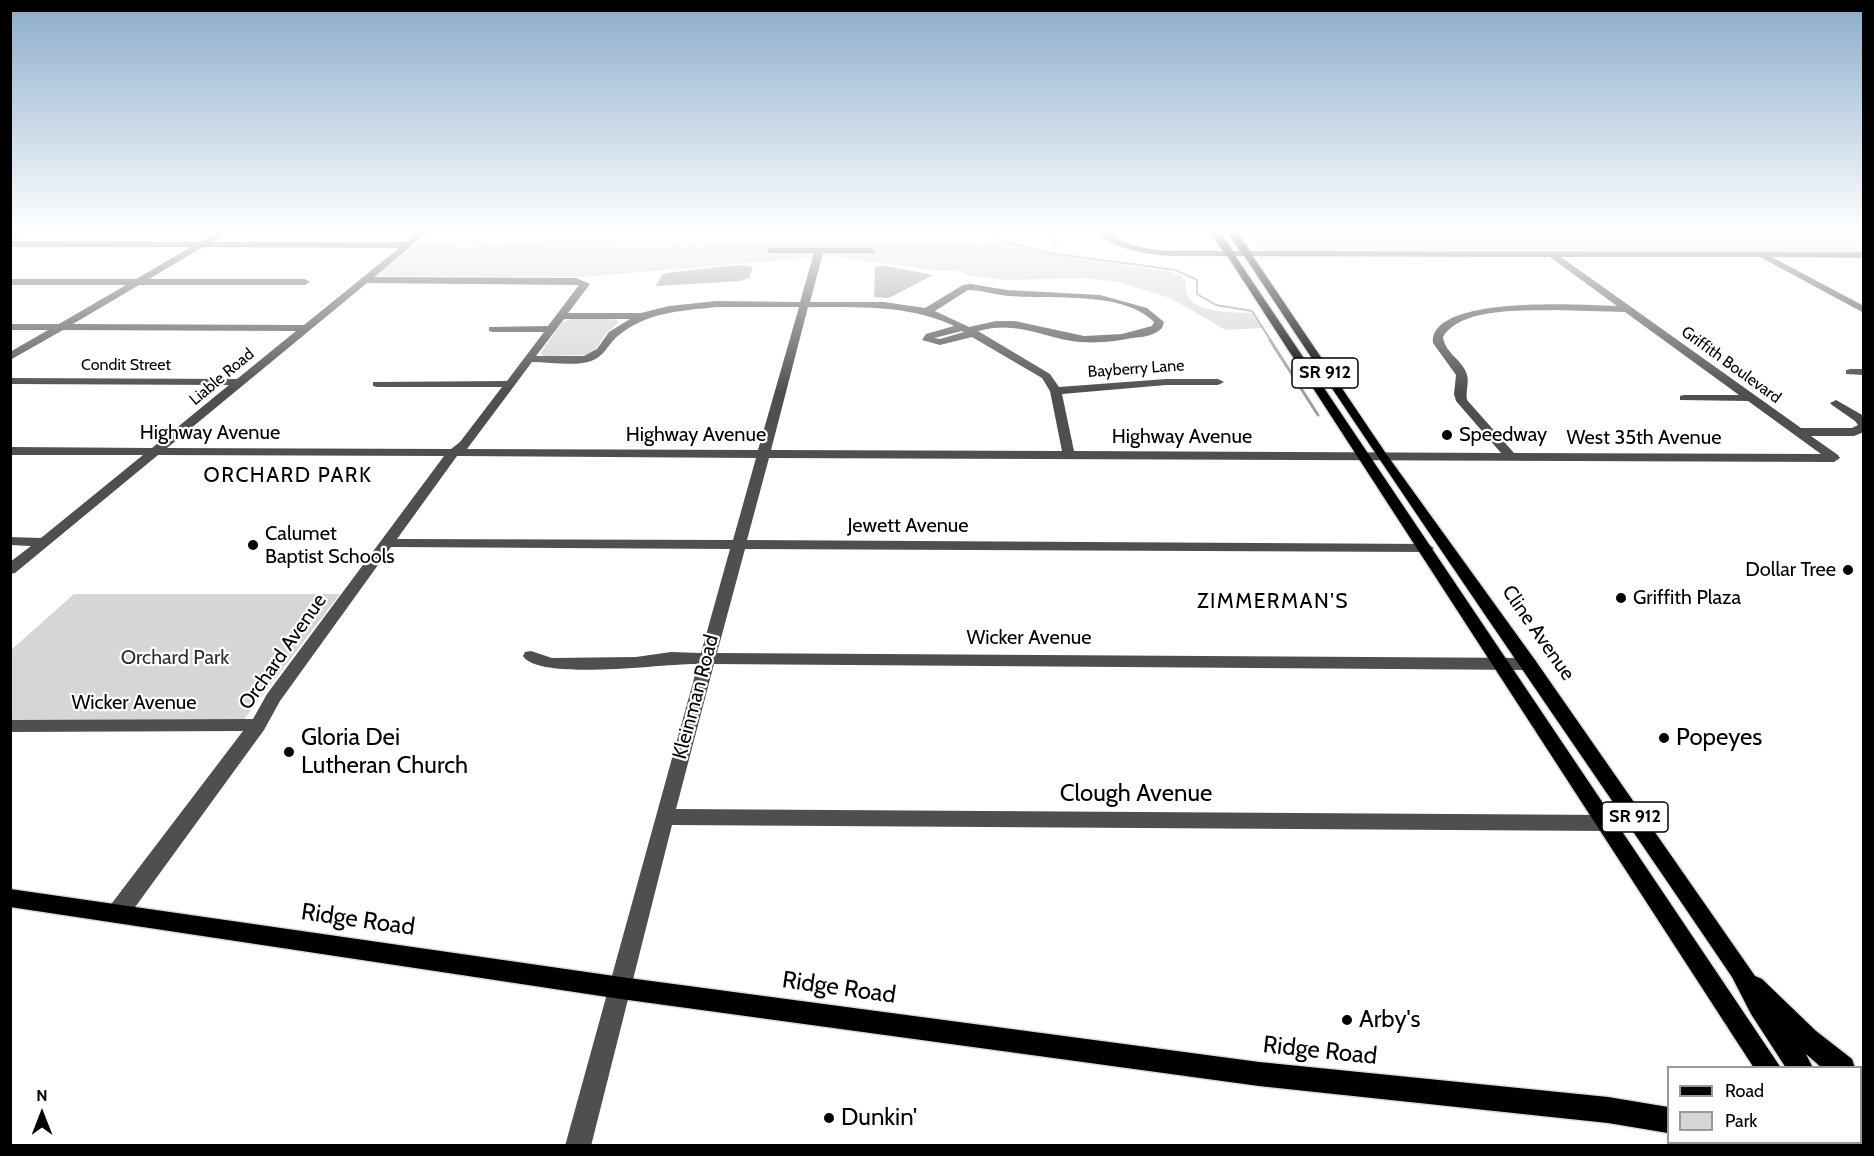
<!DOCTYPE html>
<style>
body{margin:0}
#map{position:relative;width:1874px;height:1156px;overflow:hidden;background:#fff;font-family:Cabin,sans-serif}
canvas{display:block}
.frame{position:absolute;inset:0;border:12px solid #000;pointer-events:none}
.legend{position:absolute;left:1667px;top:1066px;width:195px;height:78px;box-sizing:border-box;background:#fff;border:2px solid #999;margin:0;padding:8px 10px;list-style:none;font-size:18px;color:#000}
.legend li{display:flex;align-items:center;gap:12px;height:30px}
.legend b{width:30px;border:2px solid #999}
.north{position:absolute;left:12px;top:1084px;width:60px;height:60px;-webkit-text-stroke:4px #fff;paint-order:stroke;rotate:0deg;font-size:16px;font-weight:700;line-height:24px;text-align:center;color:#000}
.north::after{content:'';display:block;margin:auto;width:21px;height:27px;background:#000;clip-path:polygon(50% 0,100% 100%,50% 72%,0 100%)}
</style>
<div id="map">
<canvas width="1874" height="1156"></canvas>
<div class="frame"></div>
<ul class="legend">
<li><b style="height:8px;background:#000"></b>Road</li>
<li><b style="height:16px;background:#d6d6d6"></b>Park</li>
</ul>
<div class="north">N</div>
</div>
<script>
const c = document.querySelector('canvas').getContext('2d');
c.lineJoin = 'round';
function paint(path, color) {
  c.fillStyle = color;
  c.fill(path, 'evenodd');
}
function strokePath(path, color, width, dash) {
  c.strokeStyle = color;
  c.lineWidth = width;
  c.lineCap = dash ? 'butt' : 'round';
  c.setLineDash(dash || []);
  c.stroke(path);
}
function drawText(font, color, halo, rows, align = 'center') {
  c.font = font + ' Cabin,sans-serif';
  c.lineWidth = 4.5;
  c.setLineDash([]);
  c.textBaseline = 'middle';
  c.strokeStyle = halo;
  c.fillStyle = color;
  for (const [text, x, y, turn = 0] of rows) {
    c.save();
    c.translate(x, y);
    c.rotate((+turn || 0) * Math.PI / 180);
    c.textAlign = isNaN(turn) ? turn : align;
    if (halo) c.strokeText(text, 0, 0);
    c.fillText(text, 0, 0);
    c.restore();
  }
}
paint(new Path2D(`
 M1297 230H1863L1864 253 1261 252 1251 232Z
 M477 241 490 244 553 241 1004 243 1075 258 1170 272 1181 276 1186 282C1180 314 1231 312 1251 313L1262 328 1226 330 1170 298 1119 282 1085 278 1007 280 970 276 956 270 940 271 830 256 583 277 374 276 418 243Z
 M571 319H611L617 320 618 323 605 335 595 350 587 355 545 356 540 354 562 322Z
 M74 594H340L242 722 11 723 10 651Z`), '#d6d6d6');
paint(new Path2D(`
 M738 265 753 267 749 278 740 281 656 286 662 275 667 273Z
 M885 266 933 275 889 298 874 297 875 267Z`), '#9d9d9d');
strokePath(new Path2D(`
 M992 230 999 240 1049 253 1176 270 1197 280V294L1216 305 1252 311 1271 341
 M1045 230 1052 235 1056 244`), '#9d9d9d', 2);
strokePath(new Path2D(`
 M1270 340 1318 415`), '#9d9d9d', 3);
const major = new Path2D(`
 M1227 252 1234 254 1781 1068H1754L1226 254Z
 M1244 252H1250L1387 455 1535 660 1755 976 1762 979 1816 1031 1852 1059 1855 1068H1822L1806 1054 1813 1068H1786L1751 1014 1732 977C1569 736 1402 497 1243 254Z
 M10 889 621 977 1259 1062 1608 1097 1668 1107V1133L1608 1123 1259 1086 621 999 10 907Z
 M1860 1067 1864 1068V1093L1860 1092V1068H1858Z
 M1860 1110 1864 1111V1146H1839L1838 1142H1860Z
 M1716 1142H1766L1767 1146H1717Z
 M1803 1142H1829L1830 1146H1804Z`);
const highway = new Path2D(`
 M1209 230H1219L1235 254 1234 256H1226Z
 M1226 230H1236L1252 254 1251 256H1243Z`);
strokePath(major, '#dbdbdb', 3);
strokePath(highway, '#dbdbdb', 3);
paint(new Path2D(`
 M20 230H31L10 239V234Z
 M220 230H230L212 242H406L421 230H430L374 277 576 278 590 284 568 313H641L669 306 716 301 800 302 814 253H771L768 252V248H871L875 251 874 253H823L810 302H884L925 308 963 285 971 284 1007 290 1100 295 1147 308 1164 322 1162 328C1154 336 1143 337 1132 338 1113 342 1092 344 1072 341 1037 335 1015 321 978 331L1050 374 1059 387 1166 379H1218L1224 382 1218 385H1166L1062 394 1074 451 1501 453 1456 401 1454 394 1456 375 1433 343C1429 294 1586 305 1617 306L1550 257 1172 256C1145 254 1114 250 1094 230 1107 230 1117 240 1130 244 1147 250 1165 251 1183 251L1864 252V258L1772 257 1864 306V313L1760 257H1561L1801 428H1852L1858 425 1855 421 1832 405 1830 403 1836 400 1864 416V432L1854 436H1811L1838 455 1840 458 1834 462 769 458 747 540 1427 544 1434 548 1427 552 745 549 717 653 1529 658 1535 660 1537 664 1535 668 1529 670 714 664 676 809 1608 815 1615 817 1618 823 1615 829 1608 831 672 825 591 1146H565L698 664C666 663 540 682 523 656L525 652 531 651 552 658 636 657 671 652 701 653 730 549 391 547 280 701 264 730 125 921 117 923 109 921 106 914 109 907 243 731 10 732V720L253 719 267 694 444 456 158 455 15 573 10 574V562L31 546 10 545V537L41 538 143 455H10V447L152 448 229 385 10 384V378L237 379 296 331 63 330 10 360V352L48 330H10V324H59L126 285H10V279H136L191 247H10V241L200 242ZM203 247 399 248 304 325 73 324 139 285H305L310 282 305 279H149ZM367 283 579 285 548 326 489 327V331L493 332H544L507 381 373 382V386L377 387H502L460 442 451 449 167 448ZM968 290C982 290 996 295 1010 296 1051 300 1122 290 1154 322L1152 326 1122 334 1084 336 1015 321H996L969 327 935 311ZM716 307H799L758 450 467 449 532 362C549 362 571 366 588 362 606 357 607 344 619 335 648 312 680 311 716 307ZM808 307C860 308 902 304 950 324L954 326 926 334 922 340 940 345 972 337 1042 378 1050 391 1062 451 771 450ZM1555 310 1625 312 1739 395H1684L1680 396V400L1748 401 1821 454 1514 453 1467 400C1465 390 1471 380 1465 370 1459 358 1445 352 1443 337 1461 307 1523 311 1555 310ZM564 319H630L609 332 597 349 584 356H536ZM962 331 964 332 940 339 934 338ZM457 456 756 458 733 540 397 539Z
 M1850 369H1864V375L1846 374V370Z`), '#4f4f4f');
paint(major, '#000');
paint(highway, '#000');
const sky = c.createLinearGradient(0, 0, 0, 392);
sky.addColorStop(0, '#8aabca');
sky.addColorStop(0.59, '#fff');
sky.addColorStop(1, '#ffffff00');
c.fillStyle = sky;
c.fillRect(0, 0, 1874, 392);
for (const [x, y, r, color] of [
 [1447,435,6,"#000"],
 [253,545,6,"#000"],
 [1848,570,6,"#000"],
 [1621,598,6,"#000"],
 [1664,738,6,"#000"],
 [289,752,6,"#000"],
 [1347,1020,6,"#000"],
 [829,1118,6,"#000"]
]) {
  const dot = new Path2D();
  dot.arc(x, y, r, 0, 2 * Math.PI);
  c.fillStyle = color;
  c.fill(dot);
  strokePath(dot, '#fff', 2);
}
drawText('16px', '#000', '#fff', [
 ["Condit Street",126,365],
 ["Griffith Boulevard",1731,365,36],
 ["Bayberry Lane",1136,369,-4],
 ["Liable Road",222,377,-40]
]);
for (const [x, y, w] of [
 [1325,373,66],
 [1635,817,66]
]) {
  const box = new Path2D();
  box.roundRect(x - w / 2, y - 15, w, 30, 4.5);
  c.fillStyle = '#fff';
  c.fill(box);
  strokePath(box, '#000', 1.5);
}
drawText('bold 18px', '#000', null, [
 ["SR 912",1325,373],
 ["SR 912",1635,817]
]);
drawText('20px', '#000', '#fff', [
 ["Highway Avenue",210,433],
 ["Highway Avenue",696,435],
 ["Highway Avenue",1182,437],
 ["West 35th Avenue",1644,438],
 ["Jewett Avenue",908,526],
 ["Cline Avenue",1538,633,55],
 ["Wicker Avenue",1029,638],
 ["Orchard Avenue",283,652,-55],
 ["Kleinman Road",696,697,-75],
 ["Wicker Avenue",134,703]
]);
drawText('20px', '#000', '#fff', [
 ["Speedway",1459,435],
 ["Calumet",265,534],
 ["Baptist Schools",265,557],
 ["Dollar Tree",1836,570,"right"],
 ["Griffith Plaza",1633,598]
], 'left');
drawText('20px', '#2d2d2d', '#fff', [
 ["Orchard Park",175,658]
]);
c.letterSpacing = '1.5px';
drawText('21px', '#000', '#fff', [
 ["ORCHARD PARK",288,476],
 ["ZIMMERMAN'S",1273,602]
]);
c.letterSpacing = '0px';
drawText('24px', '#000', '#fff', [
 ["Gloria Dei",301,738],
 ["Lutheran Church",301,766],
 ["Popeyes",1676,738],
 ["Arby's",1359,1020],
 ["Dunkin'",841,1118]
], 'left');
drawText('24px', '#000', '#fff', [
 ["Clough Avenue",1136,794],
 ["Ridge Road",358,920,8],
 ["Ridge Road",839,988,8],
 ["Ridge Road",1320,1051,6]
]);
</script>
